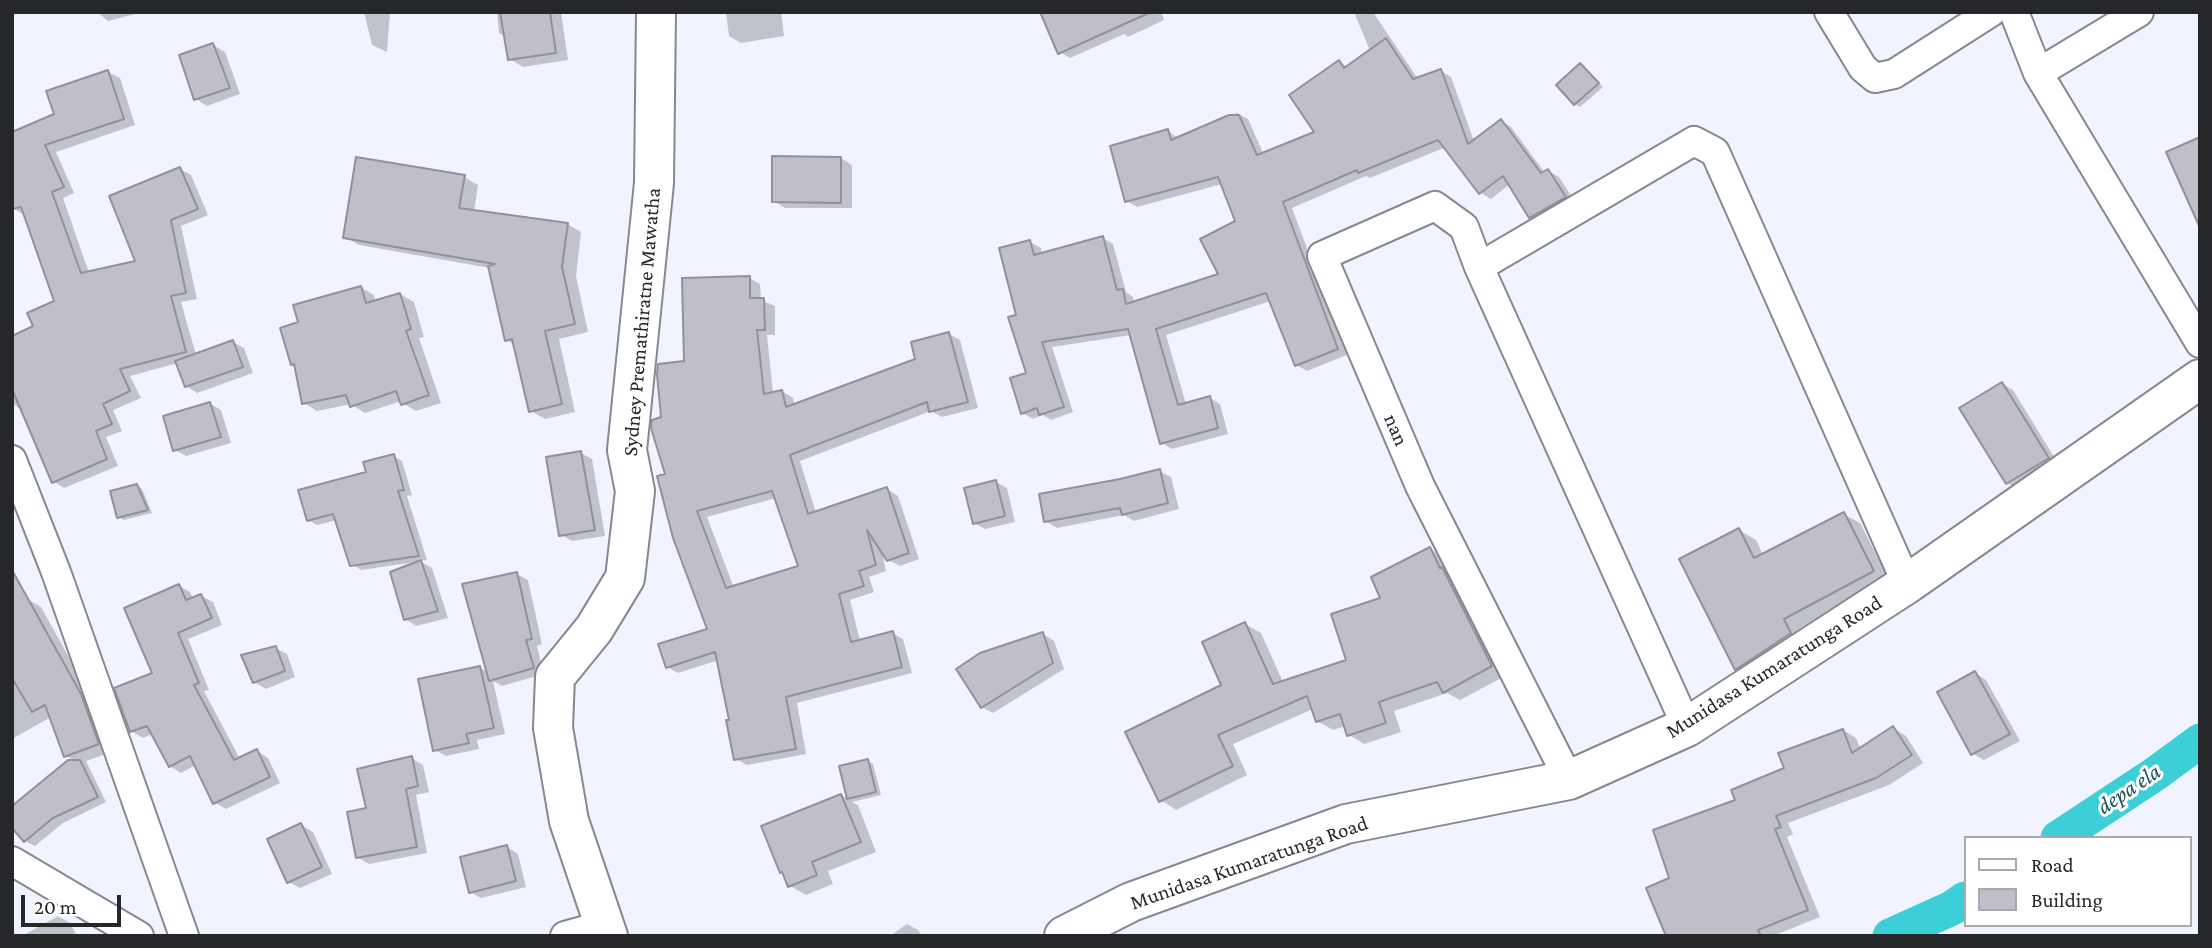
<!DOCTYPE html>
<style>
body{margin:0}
#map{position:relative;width:2212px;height:948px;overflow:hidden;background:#f1f4ff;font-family:"Crimson Pro",serif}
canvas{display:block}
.frame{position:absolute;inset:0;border:14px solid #26272b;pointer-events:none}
.legend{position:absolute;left:1964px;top:836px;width:228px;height:91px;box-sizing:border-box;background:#fff;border:2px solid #a8a9aa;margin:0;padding:9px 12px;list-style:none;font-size:21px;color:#26272b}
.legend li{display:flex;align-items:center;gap:14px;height:35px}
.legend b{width:35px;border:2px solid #a8a9aa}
.scale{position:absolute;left:21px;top:895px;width:100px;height:32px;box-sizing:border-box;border:4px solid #26272b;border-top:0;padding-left:9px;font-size:21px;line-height:24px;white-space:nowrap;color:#26272b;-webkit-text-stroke:5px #fff;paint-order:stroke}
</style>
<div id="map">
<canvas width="2212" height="948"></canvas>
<div class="frame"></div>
<ul class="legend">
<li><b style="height:9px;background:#fff"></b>Road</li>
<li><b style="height:19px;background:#c0bec8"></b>Building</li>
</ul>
<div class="scale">20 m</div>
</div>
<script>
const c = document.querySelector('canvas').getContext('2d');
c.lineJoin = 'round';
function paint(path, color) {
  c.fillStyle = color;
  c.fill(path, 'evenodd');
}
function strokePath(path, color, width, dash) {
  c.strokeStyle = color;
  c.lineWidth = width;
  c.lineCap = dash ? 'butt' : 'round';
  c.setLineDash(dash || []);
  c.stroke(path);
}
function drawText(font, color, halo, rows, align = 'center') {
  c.font = font + ' "Crimson Pro",serif';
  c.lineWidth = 6;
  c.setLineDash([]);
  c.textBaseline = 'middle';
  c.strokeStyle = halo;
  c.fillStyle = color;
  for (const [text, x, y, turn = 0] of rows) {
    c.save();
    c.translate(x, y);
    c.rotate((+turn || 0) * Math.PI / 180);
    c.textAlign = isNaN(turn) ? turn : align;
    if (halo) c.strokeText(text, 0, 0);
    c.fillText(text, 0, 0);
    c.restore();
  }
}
paint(new Path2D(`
 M97 12H143L108 21Z
 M364 12H390L387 52 372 45Z
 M497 12H561L568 60 523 67 510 59 506 37 499 33Z
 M726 12H781L784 36 741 43 729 36Z
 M1051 12H1161L1164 20 1128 37 1124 34 1070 58 1060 52Z
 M1354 12H1373L1418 79 1441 71 1451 77 1474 141 1501 121 1511 127 1545 173 1548 171 1559 177 1576 203 1541 223 1531 217 1510 184 1491 199 1481 193 1446 147 1370 178 1366 176 1292 208 1347 355 1307 371 1296 365 1271 301 1166 335 1186 404 1210 398 1220 404 1228 434 1172 449 1162 443 1131 335 1052 347 1073 412 1051 420 1043 415 1033 419 1022 413 1028 374 1018 316 1030 242 1041 248 1042 255 1103 238 1113 244 1126 292 1133 297 1134 303 1220 275 1237 221 1222 184 1137 207 1127 201 1168 131 1179 139 1237 113 1248 119 1264 155 1317 132 1339 62 1348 67 1373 58Z
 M213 45 225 52 240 94 207 106 196 99Z
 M1581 65 1603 87 1580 107 1575 104Z
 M108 72 120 78 135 125 56 152 74 193 63 198 89 273 138 262 180 169 191 175 208 215 181 226 197 299 181 302 196 355 233 342 244 348 253 373 197 393 186 386 178 363 130 376 141 398 113 410 122 431 106 437 118 466 64 488 53 481 23 411 12 403V375L36 327 57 302 24 215 13 208 57 115Z
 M774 158H841L852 165V208H785L774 201Z
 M464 177 478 185 474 212 567 224 581 232 576 276 588 332 559 339 575 412 545 419 531 411 516 345 506 340 490 268 359 245 345 237Z
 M749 278 760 284 761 300 775 306V335H767L773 393 782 391 793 398 795 406 917 360 949 334 960 340 978 408 942 417 931 411 800 461 816 513 887 489 898 496 919 559 900 566 888 560 881 549 886 571 869 577 874 592 850 600 860 641 892 633 903 639 912 673 797 703 806 754 747 765 736 759 731 721 719 660 678 673 667 667 709 630 668 475 663 418 686 363ZM776 498 800 567 734 588 707 517Z
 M360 287 374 295 376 302 400 294 414 302 424 337 419 338 441 403 416 411 402 403 401 401 365 413 351 404 317 411 304 403 296 366 292 364 300 324Z
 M2002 384 2013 390 2059 465 2018 489 2007 483Z
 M209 403 221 410 231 443 186 456 175 450Z
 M581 453 592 459 605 536 572 541 561 535Z
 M393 456 402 461 412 495 407 496 427 560 420 561 432 568 448 618 416 626 405 619 416 562 361 570 352 564 337 520 317 525 308 520 368 473Z
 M1159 471 1171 477 1179 509 1134 521 1124 515 1057 528 1045 521Z
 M996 482 1007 488 1015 522 985 529 974 523Z
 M136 486 142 489 152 513 124 520 119 517Z
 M1843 514 1860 523 1890 581 1800 628 1807 643 1753 678 1736 669 1739 530 1756 540 1763 555Z
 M1430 549 1445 558 1507 675 1460 700 1447 693 1394 711 1401 732 1364 744 1348 734 1346 726 1333 730 1317 721 1313 709 1233 744 1247 775 1176 810 1161 800 1223 685 1245 624 1261 633 1283 682 1348 661 1383 599Z
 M517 574 528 580 542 644 537 646 544 674 502 686 493 681 505 734 477 740 479 749 446 756 435 750 480 668 488 672Z
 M179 586 190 592 193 599 201 596 213 602 222 625 188 639 209 690 204 691 240 759 257 751 268 758 280 783 226 809 214 802 196 765 181 773 170 766 153 734 143 738 131 731 154 674Z
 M27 599 41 607 95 704 112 752 86 761 106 802 63 823 35 846 25 841 12 809 72 759 66 756 51 717 12 739V607Z
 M1043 634 1054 641 1064 669 993 713 982 707Z
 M275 648 287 654 295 677 266 689 254 682Z
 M1975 673 1986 680 2020 741 1984 760 1973 754Z
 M1893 728 1906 736 1923 763 1889 785 1788 823 1793 834 1787 837 1820 917 1773 936H1668L1672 879 1737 801 1843 730 1856 738 1861 749Z
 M411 758 423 765 429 792 416 795 427 853 369 864 357 857 368 810Z
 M868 761 873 764 881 795 852 802 858 805 876 852 828 871 833 884 806 895 790 886 785 874 781 872 841 795 849 800 841 767Z
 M301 825 313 832 332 874 300 888 289 882Z
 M507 847 518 854 526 887 481 898 470 892Z
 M58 916 70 923 77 936H22Z
 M907 924 918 930 922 936H890Z`), '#0003');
strokePath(new Path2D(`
 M2058 838 2155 774 2200 741
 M1890 936 1952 908 1965 899`), '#3dcfd8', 35);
const building = new Path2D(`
 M500 12H550L556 53 508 60Z
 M1040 12H1151L1058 54Z
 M1386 38 1413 79 1441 69 1468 144 1501 119 1541 173 1548 169 1566 197 1529 218 1503 176 1479 194 1438 140 1358 173 1357 170 1283 202 1338 349 1295 366 1266 293 1156 329 1178 405 1210 396 1218 428 1160 444 1128 329 1042 342 1064 407 1039 415 1037 408 1021 414 1010 378 1026 373 1008 317 1016 315 999 248 1030 240 1034 255 1103 236 1117 290 1123 289 1126 304 1218 274 1200 239 1235 221 1218 177 1125 202 1110 146 1168 129 1171 140 1229 115H1239L1257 155 1314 132 1289 95 1339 60 1344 68Z
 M213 43 230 88 194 100 179 55Z
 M1580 63 1599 83 1574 105 1556 85Z
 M108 70 124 119 45 145 64 187 52 192 81 273 135 261 109 196 180 167 198 209 171 220 186 293 171 296 186 352 120 369 130 391 103 404 112 424 96 431 107 459 52 483 12 389V336L33 326 27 313 54 301 21 207 12 209V132L54 114 46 91Z
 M2200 137V228L2166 152Z
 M772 156 841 157V203L772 202Z
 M356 157 465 175 459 208 568 223 562 267 575 324 545 331 562 404 529 412 512 339 505 341 488 266 495 264 343 238Z
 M750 276V298H764L765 330H757L764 394 782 390 786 407 915 359 911 342 949 332 968 402 929 412 927 402 790 455 808 514 887 487 909 553 887 561 867 530 876 565 859 571 864 586 839 594 851 642 893 631 902 667 786 697 796 749 734 760 726 720H729L715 652 666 668 658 644 707 629 673 538 657 476 665 474 651 428 652 420 661 417 657 374 658 364 684 361 682 278ZM772 491 798 566 726 588 697 511Z
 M361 286 366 303 400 293 411 329 406 331 429 395 401 405 396 391 350 407 346 395 302 404 294 364 291 365 280 328 298 322 293 305Z
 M233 340 243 367 185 387 175 361Z
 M2002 382 2049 458 2006 484 1959 408Z
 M210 402 221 437 173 451 163 416Z
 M581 451 595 530 559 536 546 457Z
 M394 454 404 490 398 491 419 556 350 566 333 514 307 521 298 490 366 472 363 462Z
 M1160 469 1168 503 1122 515 1120 508 1044 522 1039 494 1120 479Z
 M996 480 1005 516 973 524 964 488Z
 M137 484 148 510 117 518 110 491Z
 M1844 512 1874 571 1784 619 1791 633 1735 670 1679 559 1739 528 1754 558Z
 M1430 547 1440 568 1442 567 1492 666 1443 693 1437 682 1379 702 1386 723 1347 736 1340 714 1316 722 1307 696 1218 735 1233 766 1159 802 1125 732 1221 685 1202 642 1245 622 1273 684 1346 660 1331 614 1380 598 1371 577Z
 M421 560 438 611 404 620 390 572Z
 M12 570 81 694 99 744 64 757 45 705 32 712 12 678Z
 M517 572 532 639 526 640 534 668 489 681 462 584Z
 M179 584 186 600 201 594 212 618 178 633 199 683 194 685 234 760 257 749 270 777 213 804 190 756 169 767 147 726 130 732 114 688 152 673 124 608Z
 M1043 632 1053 663 981 708 956 669 980 653Z
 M276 646 285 671 253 683 241 655Z
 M480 666 494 728 466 734 469 743 433 751 418 679Z
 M1975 671 2010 734 1971 755 1937 692Z
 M1893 726 1912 755 1876 778 1776 816 1781 827 1775 829 1808 910 1758 930 1761 936H1666L1646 888 1669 878 1653 830 1735 800 1731 790 1784 768 1778 753 1843 729 1852 753Z
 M412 756 418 786 406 789 417 847 356 858 347 812 366 808 357 769Z
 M868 759 876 792 847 799 839 766Z
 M68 760H80L98 797 53 818 24 842 12 828V806Z
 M841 794 861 842 812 862 817 875 788 887 782 872 780 873 761 826Z
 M301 823 322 867 287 883 267 839Z
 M507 845 516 881 469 893 460 857Z`);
paint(building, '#c0bec8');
strokePath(building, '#93909a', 2);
const street = new Path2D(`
 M1829 12 1863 68 1875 78 1894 74 1991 12
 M2014 12 2038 73 2200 343
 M2038 73 2139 12
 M1479 267 1464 227 1435 206 1322 256 1420 486 1569 780
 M12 460 56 572 184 936
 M1687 727 1479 267 1694 141 1715 152 1907 584
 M12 861 139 936
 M565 936 604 925`);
const secondary = new Path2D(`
 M608 936 569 821 553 728 555 677 594 629 625 578 635 491 627 450 654 183 656 12
 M1064 936 1131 902 1346 824 1569 780 1687 727 1907 584 2200 379`);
strokePath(street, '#858791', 32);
strokePath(secondary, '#858791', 42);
strokePath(street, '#fff', 28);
strokePath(secondary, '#fff', 38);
drawText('21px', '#26272b', '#fff', [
 ["Sydney Premathiratne Mawatha",642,322,-85],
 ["nan",1396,430,67],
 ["Munidasa Kumaratunga Road",1774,667,-32],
 ["Munidasa Kumaratunga Road",1249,863,-19]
]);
drawText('italic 23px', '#1a5559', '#fff', [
 ["depa ela",2129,789,-34]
]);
</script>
